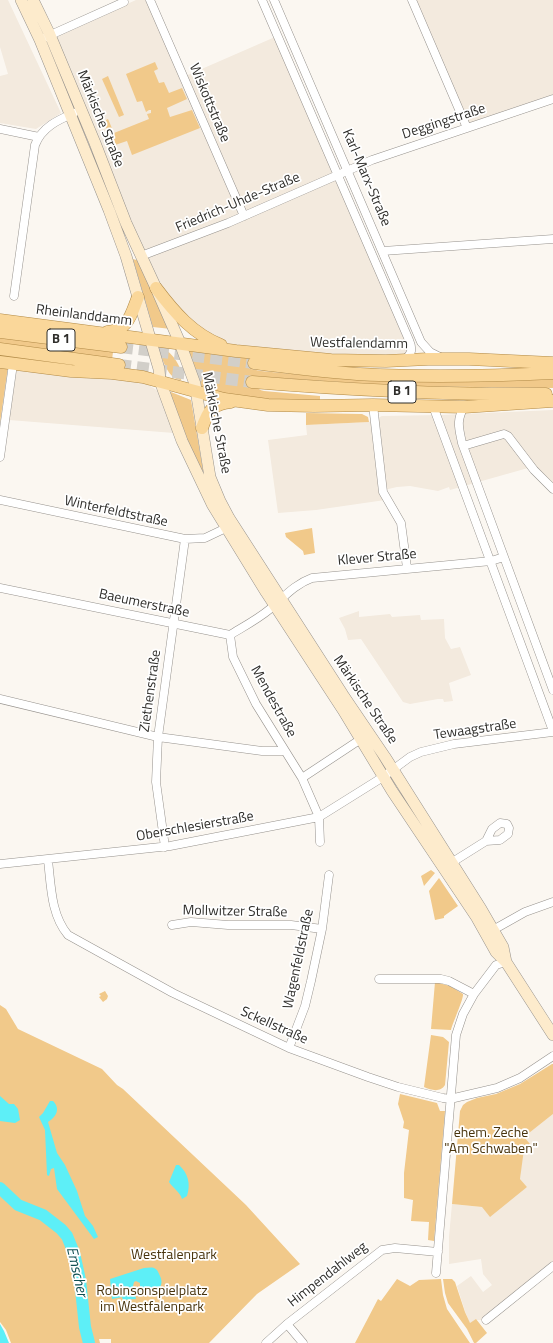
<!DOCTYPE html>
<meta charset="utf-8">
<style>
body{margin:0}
canvas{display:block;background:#fbf7f1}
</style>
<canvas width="553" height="1343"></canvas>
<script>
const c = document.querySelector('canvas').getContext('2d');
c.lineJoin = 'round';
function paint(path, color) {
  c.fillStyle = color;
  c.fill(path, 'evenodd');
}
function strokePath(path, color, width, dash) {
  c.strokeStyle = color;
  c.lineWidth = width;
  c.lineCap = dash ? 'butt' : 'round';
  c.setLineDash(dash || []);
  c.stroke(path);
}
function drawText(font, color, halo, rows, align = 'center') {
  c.font = font + ' "Titillium Web",sans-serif';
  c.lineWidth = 3.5;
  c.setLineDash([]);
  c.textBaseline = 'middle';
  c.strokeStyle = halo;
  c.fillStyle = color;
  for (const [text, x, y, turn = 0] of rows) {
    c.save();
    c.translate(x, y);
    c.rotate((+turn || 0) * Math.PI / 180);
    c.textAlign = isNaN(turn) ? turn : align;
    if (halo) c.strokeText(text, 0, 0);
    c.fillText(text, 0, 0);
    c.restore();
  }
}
paint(new Path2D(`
 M0 0H8L61 113 36 129 0 123V76L8 74 0 47Z
 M136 0H147L181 78 275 37 409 350 404 357 369 358 237 348 205 334 159 286 79 98 54 37Z
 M415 0H553V96L469 125Z
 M17 368 141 380 158 391 174 433 9 420Z
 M553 410V492L528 468 450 490 449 487 438 491 410 486 397 487 384 490 385 500 316 510 278 513 268 440 307 435 306 425 369 422 382 416 440 415Z
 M359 611V617L390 614 392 617 420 615 421 620 444 619 445 638 451 649 460 647 471 675 449 683 453 701 444 702 443 699H438L410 704 403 702 361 639 348 640 345 629 339 618Z
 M553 1114V1264L484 1320H476L470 1324 465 1311 457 1286 471 1276 483 1292 492 1285 483 1274 481 1259 449 1264V1237L452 1204 482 1207 527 1187 520 1179 524 1137Z`), '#f3eade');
paint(new Path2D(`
 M155 62 158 69 154 71 159 83 164 82 169 93 182 88 187 99 167 108 170 117 192 110 200 128 132 155 127 141 112 146 104 121 108 119 114 133 149 119 147 114 151 113V110H149L146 112 142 101 137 102 126 74Z
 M108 76 124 115 119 117 102 79Z
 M133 259 140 261 171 329 153 327Z
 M0 337 113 352 112 360 0 344Z
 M186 347 259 357 251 369 261 371 324 377 510 380 553 379V388L401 386 250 376C252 385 256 389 264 391L320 396V402L260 400 202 390Z
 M162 348C172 351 185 371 181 380 169 380 162 360 160 350Z
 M0 366 8 367 0 423Z
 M167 392H171L191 400 203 470 200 472Z
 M306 413 362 414 368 417 369 422 306 425Z
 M312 528 315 553 304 555 303 551 286 537 285 533Z
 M431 870 435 873 424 886 421 876Z
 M439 878 458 906 444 916V918L435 920 429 891Z
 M435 982 450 986 463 994C464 998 453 1022 451 1030L431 1029Z
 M105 991 108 996 107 999 103 1002 99 997 101 996 99 994Z
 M0 1005 6 1009 18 1029 102 1069 117 1085 123 1089 246 1205 300 1264 257 1294 209 1343H111V1339H99L100 1343H11L6 1330 0 1322Z
 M431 1035 443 1037 449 1042 445 1085C440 1093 431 1090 424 1087Z
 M552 1064H553V1114L524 1137 530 1144 524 1149 520 1179 527 1187 490 1217 482 1207 452 1204 460 1111 463 1105 467 1102 477 1098 496 1094 520 1084Z
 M400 1094 437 1103 440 1111H445L434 1241 428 1240 429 1222 411 1221 413 1200 404 1198V1173L409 1130 403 1128 404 1122 398 1104Z
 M397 1279 410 1286 419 1280 441 1279 443 1295 447 1309 470 1343H355L378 1299 381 1301Z
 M443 1279H452L455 1282 465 1312 470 1323 476 1319 487 1333 476 1343H474L467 1329 448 1303 445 1293Z`), '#f1c98a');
paint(new Path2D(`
 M0 1096 9 1104H14L18 1109 20 1120 15 1123 0 1121Z
 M50 1101H53C61 1109 56 1117 48 1122L57 1153 65 1165 77 1191 85 1216 93 1226 98 1237 94 1239 57 1189 54 1168 51 1169 49 1176 47 1175 45 1130 39 1117 43 1113Z
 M176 1165H179C188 1173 191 1184 187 1196L182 1199C180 1192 173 1188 169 1182Z
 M144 1268C147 1268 151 1267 154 1268 158 1270 158 1272 160 1276 166 1288 153 1296 142 1294L140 1291V1283L136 1281 134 1282 133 1286 136 1299 123 1300 122 1297 112 1299 110 1279Z
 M0 1324 4 1331 9 1343H0Z`), '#5deff7');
strokePath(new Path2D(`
 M0 1188 18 1205 43 1215 61 1229 67 1236 74 1253 80 1280 85 1327 89 1343`), '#5deff7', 12);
strokePath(new Path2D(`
 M121 347 254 363
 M119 365 252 382`), '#d2cfc9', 12, [12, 6]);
const street = new Path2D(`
 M150 0 244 216
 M262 0 409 340C413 349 412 354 404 360
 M274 0 421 342 430 352 440 357
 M412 0 467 128
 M46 37 124 2
 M0 129 39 137
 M383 251 553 239
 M141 256 228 223 372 160 553 99
 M14 296 35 145C42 127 58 120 74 113
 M373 405 383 492 401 523 407 568
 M433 406 553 731
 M464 407C456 421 459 428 462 443L553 690
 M463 446 504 434 508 436 534 470 553 489
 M0 457 13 364
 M0 500 185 539 205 538 226 528
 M0 588 230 635C243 627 258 619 270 609 284 597 295 584 312 578L491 561 504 557
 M230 635 233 657 256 704 302 778 319 817 320 842
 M0 699 158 737 262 751H285
 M302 778 361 739
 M165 847 156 782 158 737 185 539
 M48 860C51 886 51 915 68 935L173 993 289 1048 368 1077 398 1087 443 1098 450 1099 497 1088 520 1078 553 1056
 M451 863 486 841 492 829 500 823 507 824 509 828 508 834 500 840 486 841
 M0 864 170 846 319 817 383 777 410 757 421 752 454 744 553 732
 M172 925 191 922 228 925H291L322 929
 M493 930 525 912 553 902
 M379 979H441L449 981 474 994
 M289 1048 305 1006 311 981 322 929 329 875
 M436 1273 456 1035 463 1014 474 994 496 965 506 962
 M486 1320 553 1266
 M287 1324 303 1343
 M266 1343 287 1324 382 1250 395 1248 438 1252`);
const secondary = new Path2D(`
 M21 0 40 40 109 210 126 256 159 369 160 381 182 441 212 504 266 592 343 710 392 791 477 918 496 952 506 962 553 1035
 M33 0 50 35 95 143 126 223 156 288 180 343 195 384 210 477 220 501 229 518 343 695 385 757 481 909 503 947 506 962`);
const primary = new Path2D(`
 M156 288C174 312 193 334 221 345
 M0 320 236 351 331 360 386 361 428 359H469L553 363
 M0 332 121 347
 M107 332C129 330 131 314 138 297
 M0 349 119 365
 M0 362 71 371 112 373 143 377 224 399 268 405 314 406 373 405 464 407 553 401
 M254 363C296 368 337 374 379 375 437 377 495 376 553 373
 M252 382C350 390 448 395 546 394
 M202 428C208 411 212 404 231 402`);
strokePath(street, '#96928d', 9);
strokePath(secondary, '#96928d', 12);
strokePath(primary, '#b18a47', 13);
strokePath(street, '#fff', 8);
strokePath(secondary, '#fdebcc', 11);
strokePath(primary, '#fad79a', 12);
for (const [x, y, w] of [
 [61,340,28],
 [402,392,28]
]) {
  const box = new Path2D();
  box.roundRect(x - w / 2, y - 11, w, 22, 3);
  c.fillStyle = '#fff';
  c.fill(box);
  strokePath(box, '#2f2e2b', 1);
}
drawText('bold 13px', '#2f2e2b', null, [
 ["B 1",61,340],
 ["B 1",402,392]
]);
drawText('14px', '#2f2e2b', '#fff', [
 ["Wiskottstraße",209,103,67],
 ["Märkische Straße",100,119,68],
 ["Deggingstraße",444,122,-18],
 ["Karl-Marx-Straße",366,178,67],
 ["Friedrich-Uhde-Straße",238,203,-23],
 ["Rheinlanddamm",84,316,7],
 ["Westfalendamm",359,344,1],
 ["Märkische Straße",216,423,79],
 ["Winterfeldtstraße",116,512,12],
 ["Klever Straße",377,558,-5],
 ["Baeumerstraße",144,604,12],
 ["Ziethenstraße",151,691,-82],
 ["Märkische Straße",365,700,56],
 ["Mendestraße",273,702,61],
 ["Tewaagstraße",475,730,-8],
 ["Oberschlesierstraße",195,827,-10],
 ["Mollwitzer Straße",235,912,1],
 ["Wagenfeldstraße",299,959,-78],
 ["Sckellstraße",274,1026,24],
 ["Himpendahlweg",328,1275,-38]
]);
drawText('14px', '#49340d', '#fff', [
 ["ehem. Zeche",491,1134],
 ["\"Am Schwaben\"",491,1150],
 ["Westfalenpark",174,1256],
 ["Robinsonspielplatz",152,1292],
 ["im Westfalenpark",152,1308]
]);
drawText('italic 15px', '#0f5053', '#fff', [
 ["Emscher",76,1272,77]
]);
</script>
